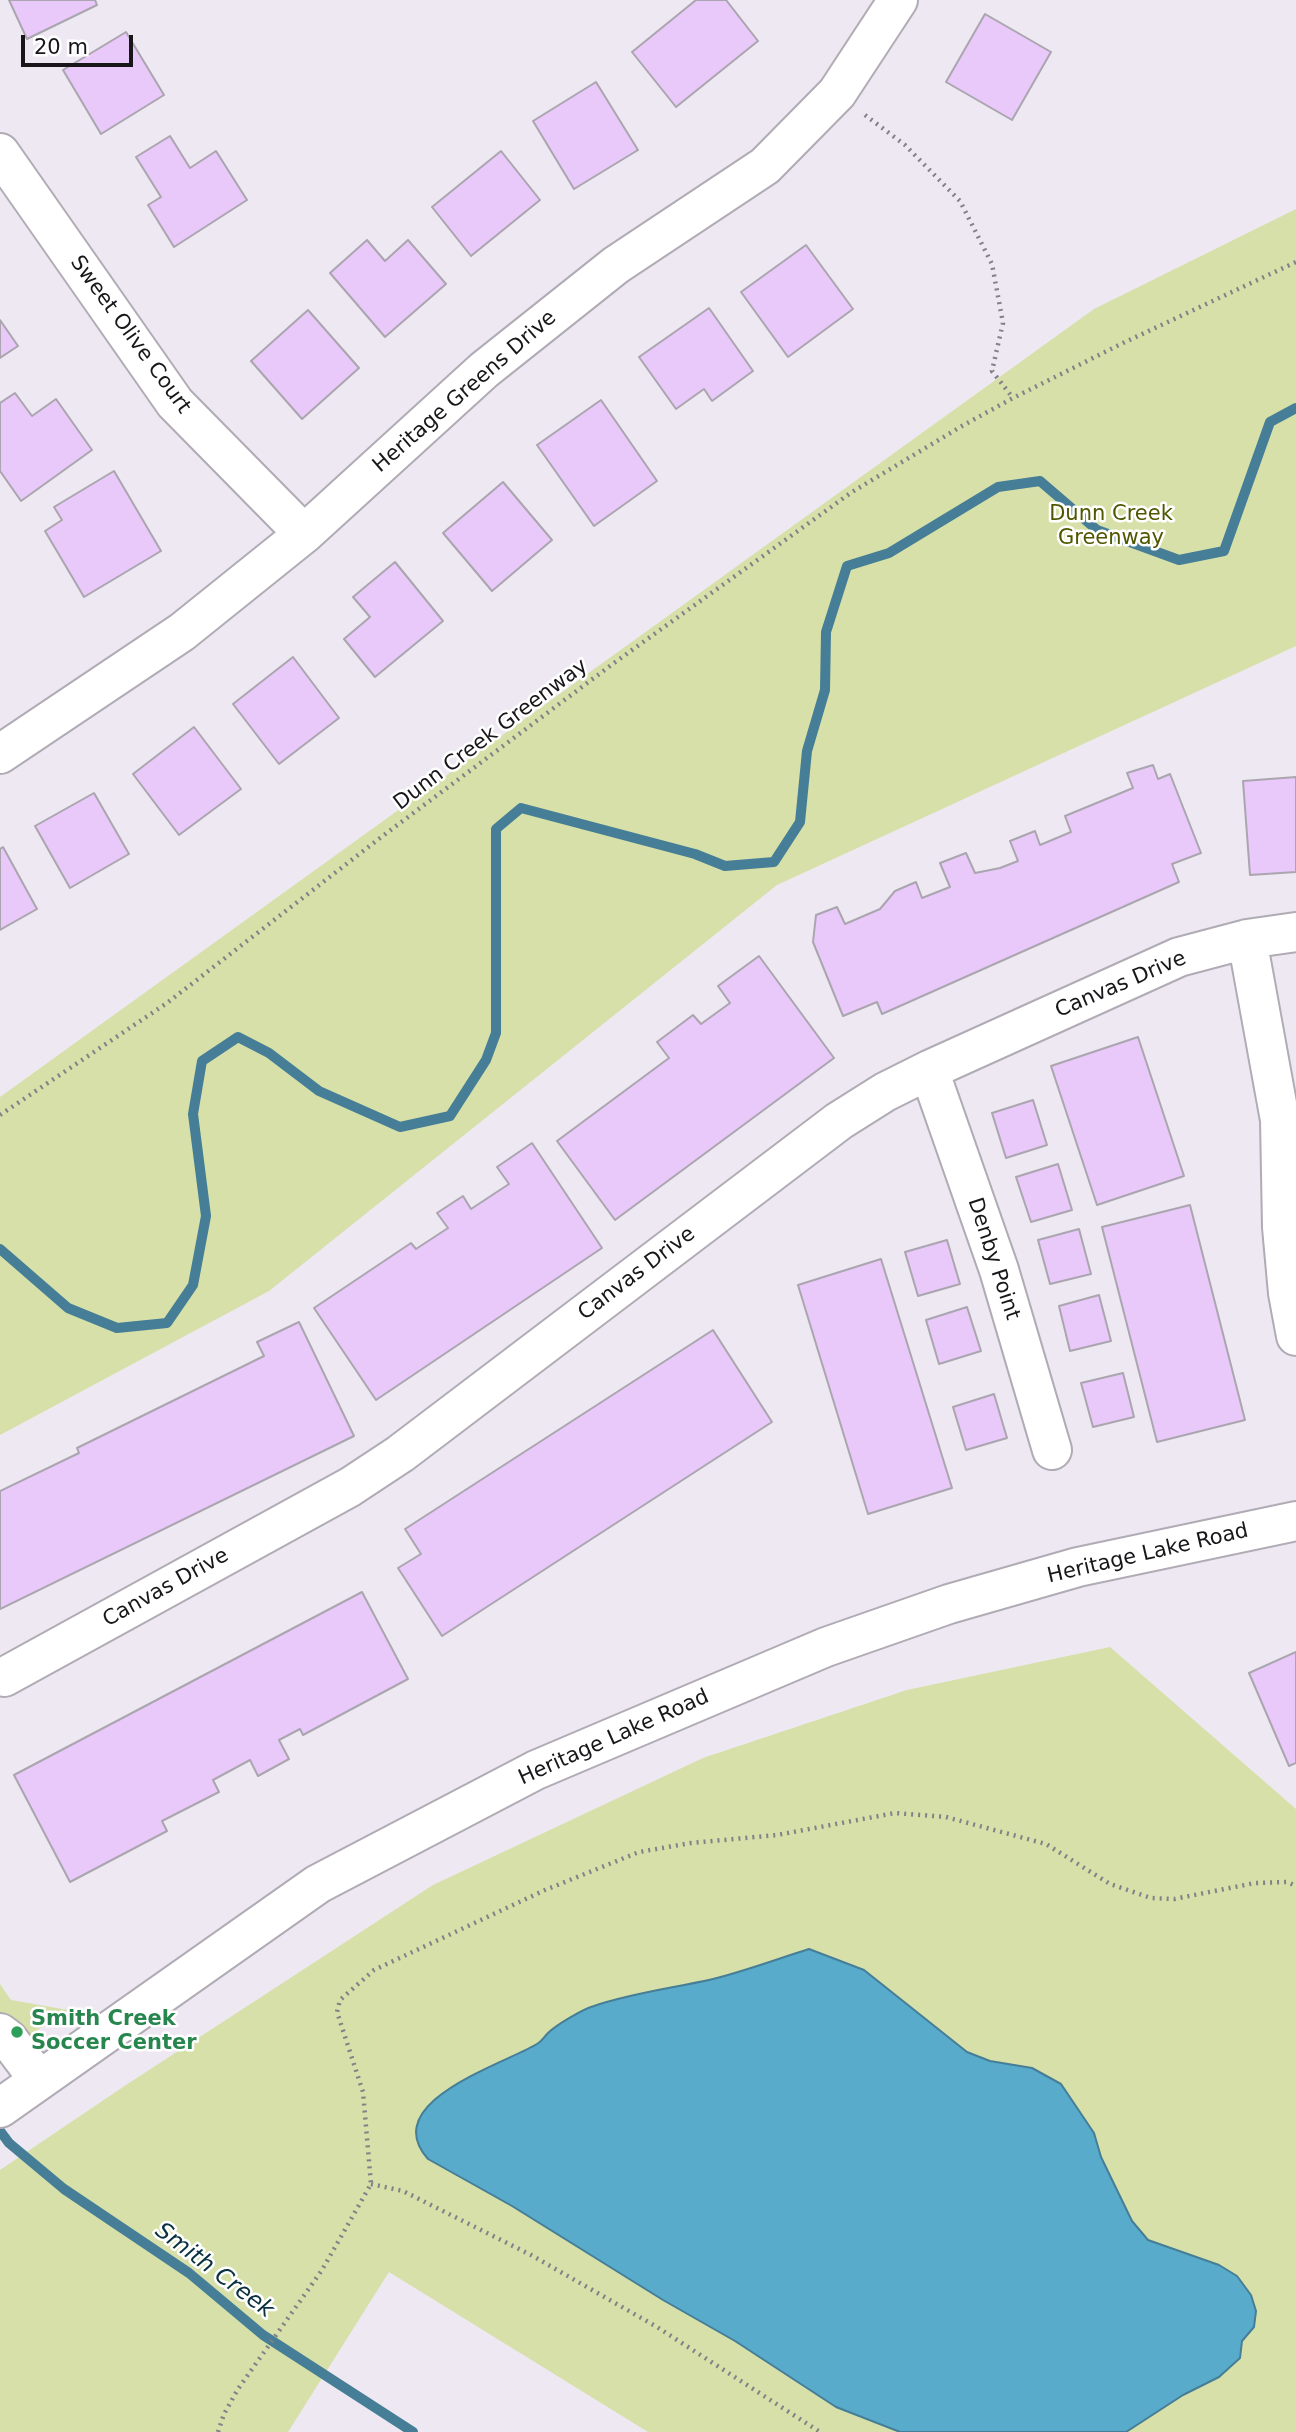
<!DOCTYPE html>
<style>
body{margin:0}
#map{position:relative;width:1296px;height:2432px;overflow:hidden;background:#eee8f2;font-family:"DejaVu Sans",sans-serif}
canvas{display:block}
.scale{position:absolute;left:21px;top:35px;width:112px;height:32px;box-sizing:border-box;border:4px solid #181619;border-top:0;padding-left:9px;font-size:21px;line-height:24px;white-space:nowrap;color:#181619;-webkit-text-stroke:5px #fff;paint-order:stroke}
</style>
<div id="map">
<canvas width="1296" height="2432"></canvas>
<div class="scale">20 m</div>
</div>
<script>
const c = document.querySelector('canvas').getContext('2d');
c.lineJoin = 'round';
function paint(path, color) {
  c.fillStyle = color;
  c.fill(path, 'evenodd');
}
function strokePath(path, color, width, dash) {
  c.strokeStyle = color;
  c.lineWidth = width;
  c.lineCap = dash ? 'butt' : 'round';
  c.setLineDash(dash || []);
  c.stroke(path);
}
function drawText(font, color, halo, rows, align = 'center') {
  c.font = font + ' "DejaVu Sans",sans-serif';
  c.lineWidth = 5;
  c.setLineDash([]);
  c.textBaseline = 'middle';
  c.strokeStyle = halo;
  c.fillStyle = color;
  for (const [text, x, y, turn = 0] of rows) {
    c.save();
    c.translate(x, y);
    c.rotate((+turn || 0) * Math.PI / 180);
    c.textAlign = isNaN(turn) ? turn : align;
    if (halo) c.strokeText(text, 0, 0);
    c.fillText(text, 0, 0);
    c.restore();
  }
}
paint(new Path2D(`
 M1296 209V646L777 885 269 1291 0 1435V1097L1094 309Z
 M1110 1647 1296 1809V2432H648L389 2272 288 2432H0V2170L126 2085 433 1885 703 1758 907 1690Z
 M0 1984 11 2000 68 2010 0 2055Z`), '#d7e0a8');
const water = new Path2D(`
 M809 1949 864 1970 967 2052 990 2061 1032 2068 1061 2084 1094 2133 1101 2157 1132 2221 1148 2240 1219 2265 1237 2276 1251 2295 1256 2311 1254 2327 1242 2341 1240 2358 1219 2377 1183 2395 1126 2432H900L836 2407 735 2341 663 2300 512 2206 428 2159C377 2102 504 2064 537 2044 542 2041 544 2037 548 2033 556 2025 583 2009 594 2006 632 1993 674 1988 713 1979 745 1971 777 1959 809 1949Z`);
paint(water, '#58abcb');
strokePath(water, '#457e96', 2);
strokePath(new Path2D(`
 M0 1249 68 1308 117 1328 167 1323 193 1285 206 1216 193 1114 202 1061 238 1037 269 1053 319 1091 400 1127 450 1116 486 1060 496 1033V829L521 808 695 854 725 866 774 862 800 822 807 751 825 690 826 632 847 566 889 553 998 487 1040 481 1097 530 1179 560 1224 551 1270 422 1296 408
 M0 2131 9 2143 64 2189 189 2273 263 2335 413 2432`), '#457e96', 10);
const building = new Path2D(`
 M9 0H95L97 5 27 39Z
 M696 0H726L758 41 676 107 632 52Z
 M985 14 1051 52 1012 120 946 82Z
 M126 32 164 95 101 134 63 70Z
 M596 82 638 150 574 189 533 121Z
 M170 136 190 168 216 151 247 200 174 247 148 205 161 197 136 157Z
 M501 151 540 200 471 256 432 207Z
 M367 240 385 261 408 240 446 284 385 337 330 273Z
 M806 245 853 309 788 357 741 292Z
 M709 308 753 371 712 401 704 389 676 409 639 357Z
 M308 310 359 368 302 419 251 361Z
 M0 320 18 346 0 358Z
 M15 393 32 416 56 399 92 450 21 501 0 471V403Z
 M601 400 657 481 594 526 537 445Z
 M114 471 161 551 84 597 45 531 62 520 54 507Z
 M503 482 552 540 492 591 443 533Z
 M395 562 443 621 375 677 344 639 370 617 353 597Z
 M293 657 339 718 279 764 233 704Z
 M194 727 241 789 179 835 133 774Z
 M1153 765 1158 779 1170 774 1201 853 1172 864 1179 882 882 1014 877 1002 843 1016 813 942 816 915 837 907 845 924 880 909 895 891 916 882 922 898 950 887 940 863 966 853 975 873 1000 868 1018 861 1010 841 1035 831 1040 845 1071 832 1065 816 1133 788 1127 773Z
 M1296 777V872L1250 875 1243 781Z
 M94 793 129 854 70 888 35 826Z
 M3 847 37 909 0 930V849Z
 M759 956 834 1058 615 1220 557 1141 669 1058 657 1042 693 1015 701 1024 730 1003 718 986Z
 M1138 1037 1184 1176 1097 1205 1051 1066Z
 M1033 1100 1047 1145 1006 1158 992 1113Z
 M532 1143 602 1248 376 1400 314 1308 411 1243 416 1249 448 1228 437 1213 463 1196 471 1209 509 1184 497 1167Z
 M1058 1164 1072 1210 1031 1222 1016 1177Z
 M1190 1205 1245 1420 1157 1442 1102 1227Z
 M1079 1229 1091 1274 1050 1284 1038 1240Z
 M947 1240 960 1284 918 1296 905 1252Z
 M881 1259 952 1488 868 1514 798 1285Z
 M1099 1295 1111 1341 1070 1351 1059 1306Z
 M967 1307 981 1351 939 1364 926 1320Z
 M299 1322 354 1436 0 1609V1491L79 1453 77 1448 264 1356 257 1342Z
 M713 1330 772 1422 442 1636 398 1568 421 1554 405 1529Z
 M1123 1373 1134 1417 1093 1427 1081 1383Z
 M994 1394 1007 1438 966 1450 953 1407Z
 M362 1592 408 1679 303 1735 300 1729 279 1740 289 1759 258 1776 250 1760 213 1780 219 1792 162 1821 167 1831 70 1882 14 1775Z
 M1296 1652V1763L1289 1766 1249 1673Z`);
paint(building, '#e8c9fa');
strokePath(building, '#aaa5ae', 2);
const minor = new Path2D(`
 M0 153 175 403 304 534
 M0 754 182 632 304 534 484 370 616 265 765 166 837 93 898 0
 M1247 939 1280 1120 1282 1227 1288 1293 1296 1336
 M929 1070 999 1270 1052 1450
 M4 1677 350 1487 400 1454 839 1121 885 1092 929 1070 1179 957 1247 939 1296 932
 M0 2033 8 2039 39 2080`);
const major = new Path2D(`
 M0 2108 318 1884 536 1770 826 1647 949 1604 1078 1567 1296 1521`);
strokePath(minor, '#b0abb4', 42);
strokePath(major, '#b0abb4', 42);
strokePath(new Path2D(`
 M865 115 905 145 960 201 992 264 1003 323 992 371 1013 398
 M0 1115 167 1003 380 838 614 663 852 492 962 426 1013 398 1123 343 1296 262
 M371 2184 403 2191 531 2255 657 2327 820 2432
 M218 2432 224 2414 238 2389 322 2270 371 2184 363 2092 337 2012 340 2000 374 1970 545 1890 639 1852 691 1843 777 1835 895 1813 946 1817 1046 1844 1110 1884 1151 1898 1174 1899 1255 1883 1287 1882 1296 1886`), '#848087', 4.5, [2, 5]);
strokePath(minor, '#fff', 38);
strokePath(major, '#fff', 38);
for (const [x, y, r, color] of [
 [17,2032,7,"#2e9e5b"]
]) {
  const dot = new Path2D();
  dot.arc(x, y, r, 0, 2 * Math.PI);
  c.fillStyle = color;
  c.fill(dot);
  strokePath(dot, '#fff', 2.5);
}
drawText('21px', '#181619', '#fff', [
 ["Sweet Olive Court",130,335,54],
 ["Heritage Greens Drive",465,392,-41],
 ["Dunn Creek Greenway",491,735,-37],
 ["Canvas Drive",1121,985,-23],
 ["Denby Point",993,1259,72],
 ["Canvas Drive",637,1274,-37],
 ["Heritage Lake Road",1148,1554,-13],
 ["Canvas Drive",166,1588,-29],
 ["Heritage Lake Road",614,1738,-24]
]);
drawText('21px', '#4f5700', '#fff', [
 ["Dunn Creek",1111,515],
 ["Greenway",1111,539]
]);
drawText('bold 21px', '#27864d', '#fff', [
 ["Smith Creek",31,2020],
 ["Soccer Center",31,2044]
], 'left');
drawText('italic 23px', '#08303e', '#fff', [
 ["Smith Creek",214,2271,37]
]);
</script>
